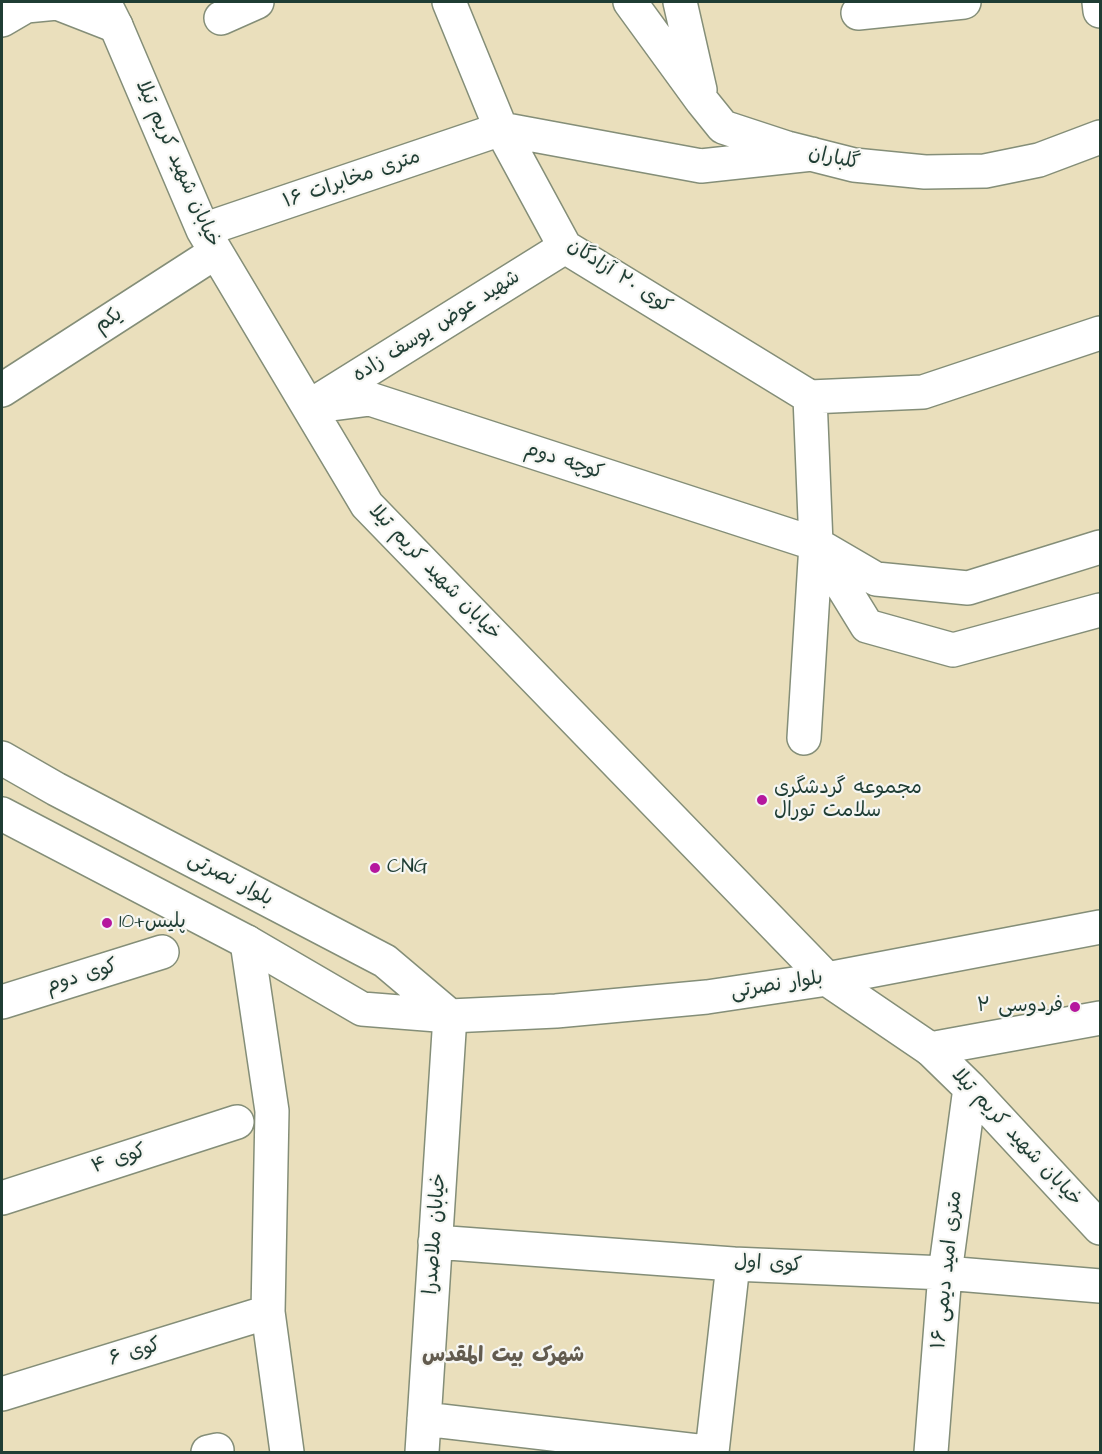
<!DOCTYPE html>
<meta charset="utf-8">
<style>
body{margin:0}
#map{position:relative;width:1102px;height:1454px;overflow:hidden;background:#eadfbc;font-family:"Architects Daughter",sans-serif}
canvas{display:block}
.frame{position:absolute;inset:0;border:3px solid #1f3d34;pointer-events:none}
</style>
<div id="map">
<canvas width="1102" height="1454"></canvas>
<div class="frame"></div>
</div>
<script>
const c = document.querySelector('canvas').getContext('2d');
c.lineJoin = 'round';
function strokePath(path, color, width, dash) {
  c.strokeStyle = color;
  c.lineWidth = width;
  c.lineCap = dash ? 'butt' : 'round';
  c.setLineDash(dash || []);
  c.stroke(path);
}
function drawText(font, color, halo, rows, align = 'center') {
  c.font = font + ' "Architects Daughter","Playpen Sans Arabic",sans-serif';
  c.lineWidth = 4.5;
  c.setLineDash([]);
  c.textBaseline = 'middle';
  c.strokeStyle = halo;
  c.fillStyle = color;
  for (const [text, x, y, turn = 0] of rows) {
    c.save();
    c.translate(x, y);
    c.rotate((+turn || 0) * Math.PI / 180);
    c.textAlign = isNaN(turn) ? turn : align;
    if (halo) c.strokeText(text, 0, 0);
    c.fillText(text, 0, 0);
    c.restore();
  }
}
const minor = new Path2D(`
 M104 2 116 26 203 230 367 505 827 979
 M449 2 501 129 565 247 810 397
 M630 2 702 101 723 127 787 148 854 165 925 172 985 171 1039 160 1100 137
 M680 2 700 90
 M1099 2 1100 11
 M858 13 964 2
 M221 18 257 2
 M203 230 501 129 701 166 812 154
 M2 390 216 252
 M810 397 923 392 1100 333
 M318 401 565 247
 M309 407 370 399 816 544 876 579 968 588 1100 547
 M819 548 867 626 953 650 1100 610
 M804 738 816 544 810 397
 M247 942 272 1111 268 1312 287 1452
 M2 1002 162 952
 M930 1049 970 1088 1100 1228
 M2 1198 237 1122
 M435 1242 733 1264 945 1273 1100 1286
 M2 1394 268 1312
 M424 1419 706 1452
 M208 1452 217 1450
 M422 1452 450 1016
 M712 1452 733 1264
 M931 1452 945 1273 970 1088`);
const major = new Path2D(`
 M2 20 26 6 57 3 116 26
 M2 758 56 789 385 961 450 1016
 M2 814 247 942 362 1009 450 1016 556 1011 707 997 827 979 1100 927
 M827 979 930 1049 1100 1018`);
strokePath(minor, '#848e78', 36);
strokePath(major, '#848e78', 36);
strokePath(minor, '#fff', 33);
strokePath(major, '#fff', 33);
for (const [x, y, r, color] of [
 [762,800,6,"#b5179e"],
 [375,868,6,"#b5179e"],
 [107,923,6,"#b5179e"],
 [1075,1007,6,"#b5179e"]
]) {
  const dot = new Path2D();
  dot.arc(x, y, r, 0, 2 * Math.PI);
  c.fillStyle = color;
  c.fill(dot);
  strokePath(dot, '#f6f6f2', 2);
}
drawText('20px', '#1f3d34', '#f6f6f2', [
 ["گلباران",834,159,12],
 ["خیابان شهید کریم تیلا",177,164,66],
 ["۱۶ متری مخابرات",352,180,-19],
 ["کوی ۲۰ آزادگان",619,277,33],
 ["یکم",109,321,-33],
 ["شهید عوض یوسف زاده",437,327,-32],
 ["کوچه دوم",564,462,18],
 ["خیابان شهید کریم تیلا",434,573,46],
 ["بلوار نصرتی",230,880,28],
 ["کوی دوم",82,977,-17],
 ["بلوار نصرتی",777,986,-9],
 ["خیابان شهید کریم تیلا",1016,1138,47],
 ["کوی ۴",119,1160,-18],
 ["خیابان ملاصدرا",436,1234,-86],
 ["کوی اول",768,1265,3],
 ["۱۶ متری امید دیمی",948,1270,-84],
 ["کوی ۶",135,1353,-17]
]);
drawText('20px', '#1f3d34', '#f6f6f2', [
 ["مجموعه گردشگری",774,789],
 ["سلامت تورال",774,812],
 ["CNG",387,868],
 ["پلیس+10",119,923],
 ["فردوسی ۲",1063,1007,"right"]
], 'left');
drawText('bold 21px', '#625b4e', '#f6f6f2', [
 ["شهرک بیت المقدس",503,1357]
]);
</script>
